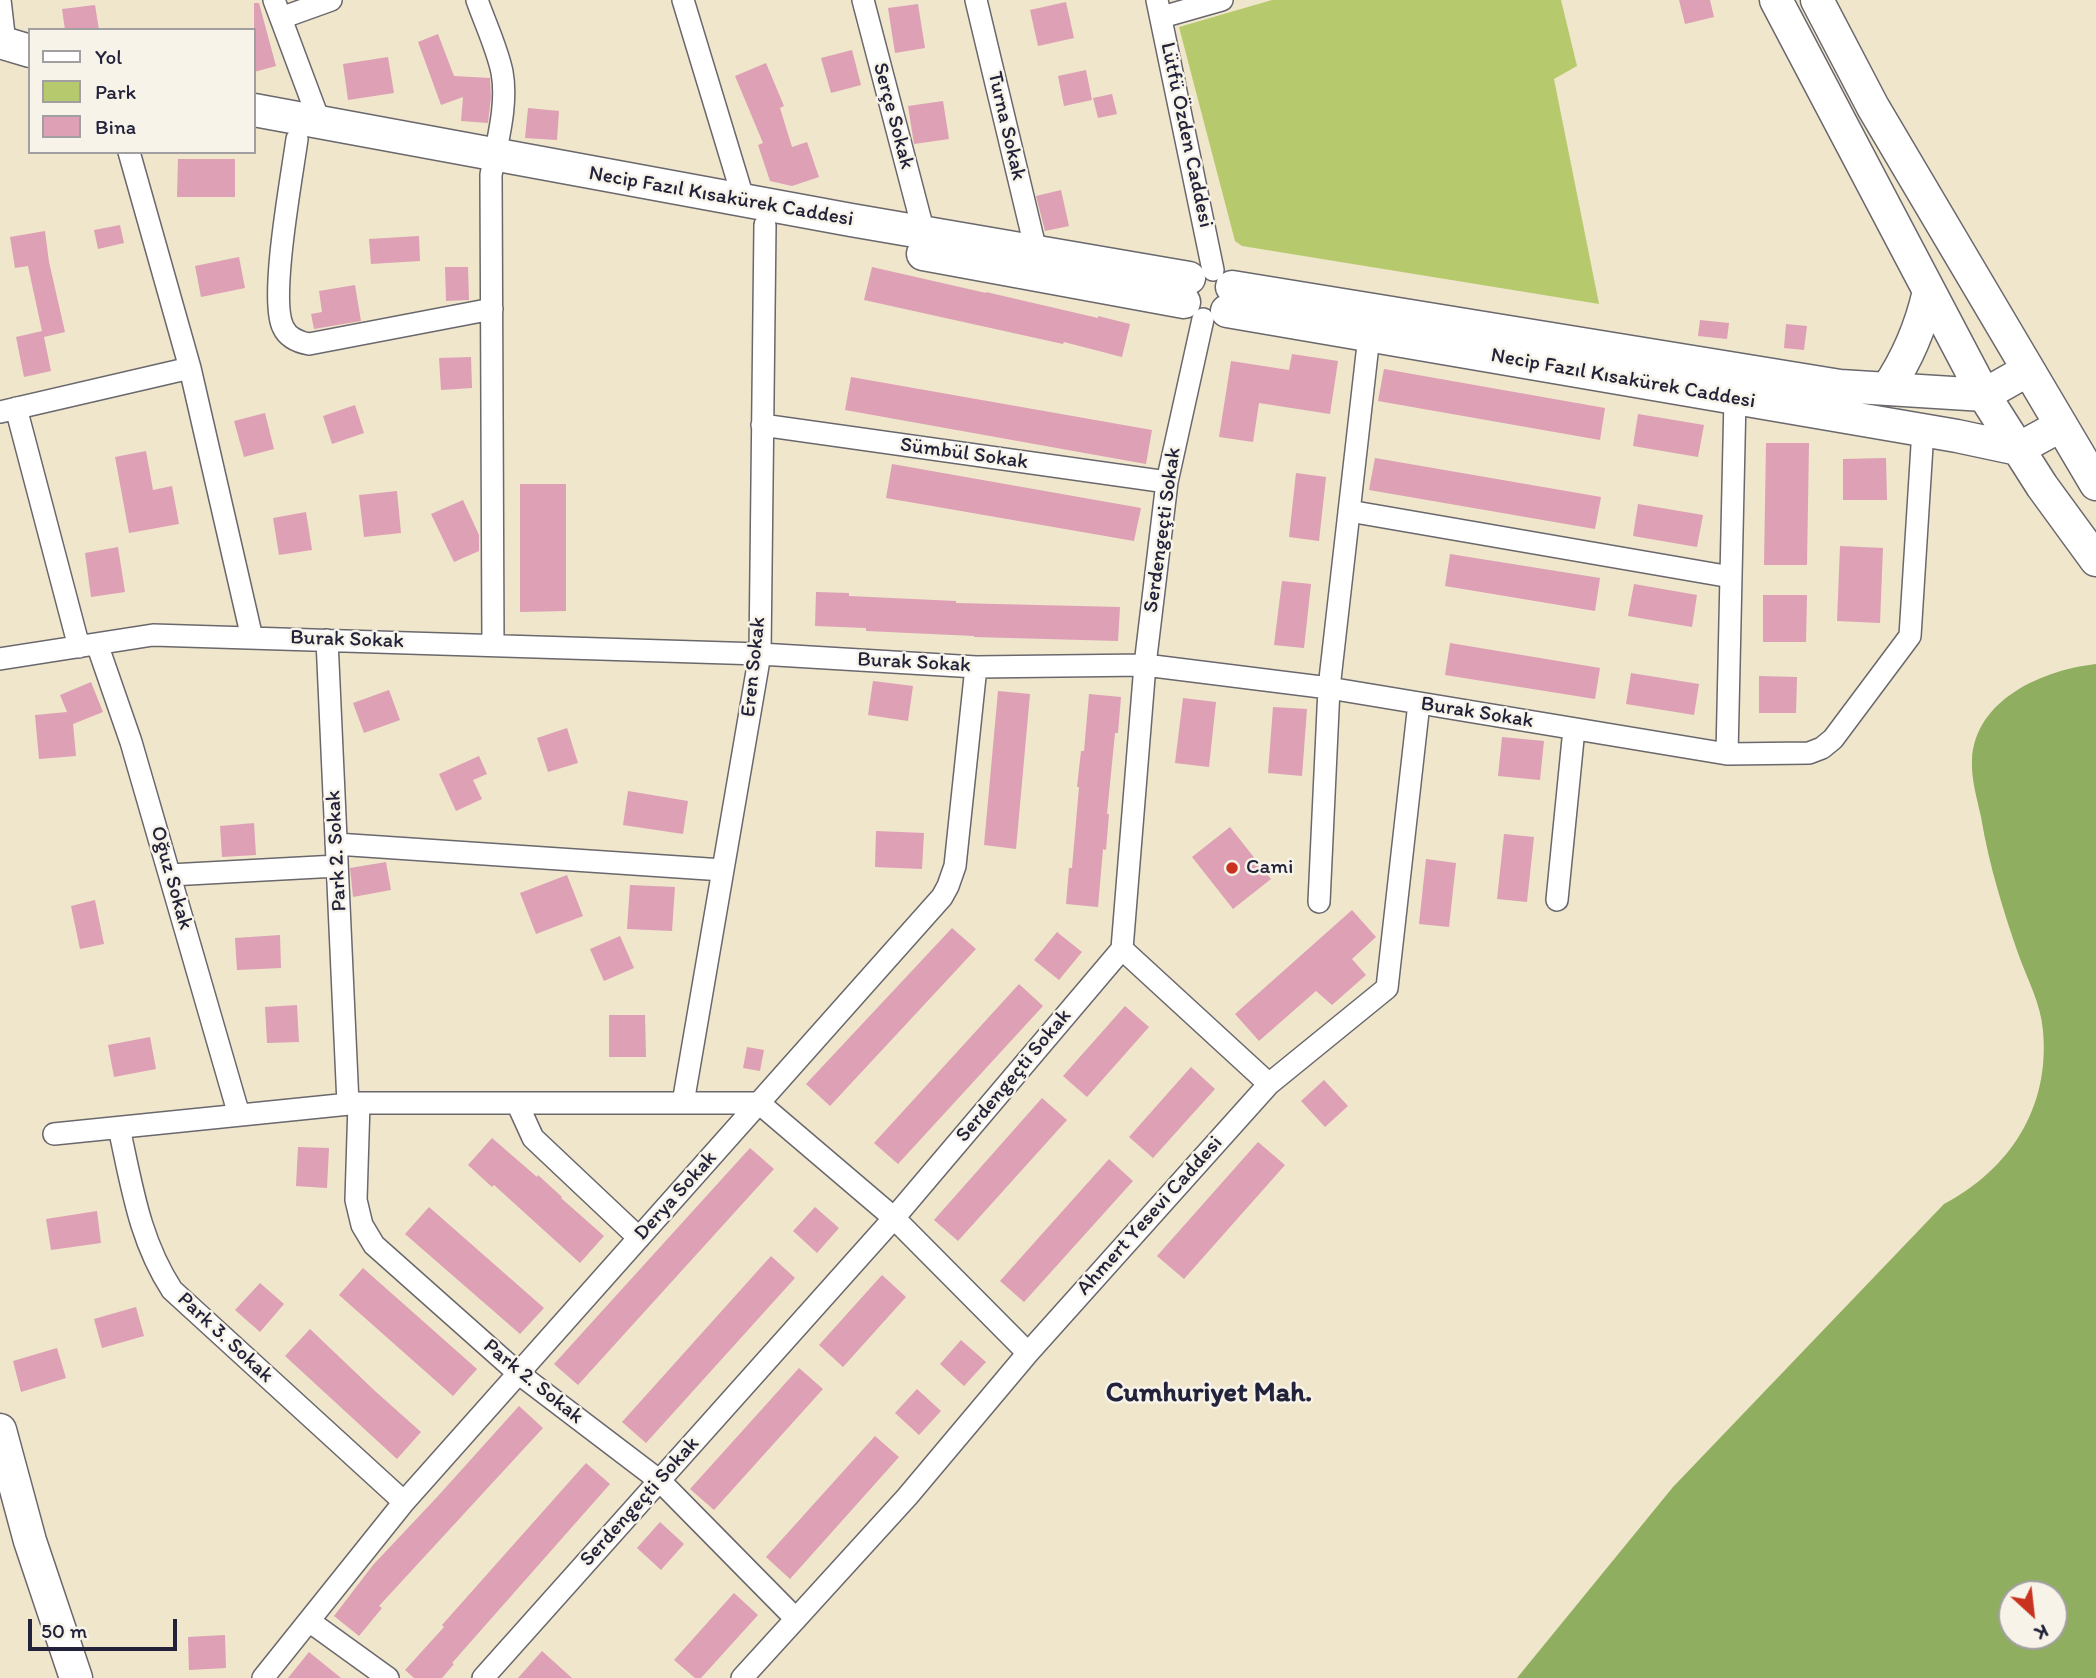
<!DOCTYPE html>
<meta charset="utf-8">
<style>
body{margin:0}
#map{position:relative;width:2096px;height:1678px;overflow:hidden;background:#efe6cb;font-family:Itim,sans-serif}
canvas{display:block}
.legend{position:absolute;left:28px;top:28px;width:228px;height:126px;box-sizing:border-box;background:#f7f3e8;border:2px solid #a29fa3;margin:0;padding:9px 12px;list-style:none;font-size:21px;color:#22223b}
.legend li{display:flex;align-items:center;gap:14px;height:35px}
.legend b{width:35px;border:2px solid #a29fa3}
.north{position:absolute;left:1998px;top:1580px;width:70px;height:70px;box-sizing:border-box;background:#f7f3e8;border:2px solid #a29fa3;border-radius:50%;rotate:153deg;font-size:19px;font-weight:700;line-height:28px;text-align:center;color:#22223b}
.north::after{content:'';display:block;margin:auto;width:24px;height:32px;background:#c8321e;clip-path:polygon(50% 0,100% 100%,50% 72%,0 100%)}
.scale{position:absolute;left:28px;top:1619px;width:149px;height:32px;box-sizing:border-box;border:4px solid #22223b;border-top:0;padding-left:9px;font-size:21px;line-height:24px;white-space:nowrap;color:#22223b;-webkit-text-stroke:5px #f7f3e8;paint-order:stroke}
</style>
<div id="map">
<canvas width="2096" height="1678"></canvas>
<ul class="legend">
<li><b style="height:9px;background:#fff"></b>Yol</li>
<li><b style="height:19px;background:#b6ca6d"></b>Park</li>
<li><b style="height:19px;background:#dda0b5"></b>Bina</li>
</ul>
<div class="north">K</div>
<div class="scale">50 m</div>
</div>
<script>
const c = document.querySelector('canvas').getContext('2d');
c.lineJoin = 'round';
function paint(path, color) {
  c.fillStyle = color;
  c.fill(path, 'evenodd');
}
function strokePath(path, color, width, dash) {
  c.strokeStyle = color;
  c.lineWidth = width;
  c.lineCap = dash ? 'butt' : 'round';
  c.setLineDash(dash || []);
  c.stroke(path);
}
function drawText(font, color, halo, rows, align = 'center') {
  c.font = font + ' Itim,sans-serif';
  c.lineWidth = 5;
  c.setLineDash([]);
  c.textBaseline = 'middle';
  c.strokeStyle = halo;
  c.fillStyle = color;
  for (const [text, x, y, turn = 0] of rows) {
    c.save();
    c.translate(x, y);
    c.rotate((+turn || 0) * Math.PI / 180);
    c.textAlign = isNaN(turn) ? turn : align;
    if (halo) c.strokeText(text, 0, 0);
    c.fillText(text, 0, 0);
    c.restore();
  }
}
paint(new Path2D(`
 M1272 0H1561L1577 66 1554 79 1599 304 1242 246 1235 241 1179 27Z`), '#b6ca6d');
paint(new Path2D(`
 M2096 664V1678H1517L1673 1487 1944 1204C2010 1169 2050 1108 2043 1031 2041 1004 2028 981 2019 956 2003 910 1989 865 1981 817 1977 798 1971 779 1972 760 1975 699 2043 670 2096 664ZM2012 1594H2054V1636H2012Z`), '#90ae60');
paint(new Path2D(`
 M1679 0H1710L1714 17 1685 24Z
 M1066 2 1074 38 1038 46 1030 10Z
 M254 3H259L276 66 254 72Z
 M918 4 925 48 895 53 888 8Z
 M95 5 99 30H65L62 9Z
 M438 34 454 76 490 78 491 97 488 123 461 121 463 97 441 105 418 42Z
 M852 50 861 85 831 93 821 58Z
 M388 57 394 93 348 100 343 64Z
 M766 63 784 106 780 108 792 147 807 142 819 177 792 186 770 181 758 145 763 143 735 76Z
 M1086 70 1092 100 1064 106 1058 76Z
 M1112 94 1117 114 1098 118 1093 98Z
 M943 101 949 139 914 144 908 106Z
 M528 108 559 111 557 140 525 138Z
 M178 159H235V197H177Z
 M1061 190 1069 226 1045 231 1036 196Z
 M120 225 124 243 98 249 94 230Z
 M45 231 49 262 65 332 44 337 51 371 24 377 16 337 42 331 28 266 15 268 10 237Z
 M419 236 420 261 371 264 369 239Z
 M239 257 245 288 201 297 195 266Z
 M445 267H468L469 300 446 301Z
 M872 267 986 293V292L1098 318V316L1130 324 1122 357 1064 342 1063 344 864 300Z
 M355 285 361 321 314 329 311 314 322 312 319 291Z
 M1700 320 1729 323 1727 339 1698 336Z
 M1786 324 1807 326 1804 350 1784 348Z
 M1292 354 1338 361 1330 414 1259 403 1253 442 1219 437 1231 361 1289 370Z
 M471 357 472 388 441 390 439 358Z
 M1384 369 1605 408 1600 440 1378 401Z
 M851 377 1152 430 1146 464 845 410Z
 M355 405 364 433 332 444 323 416Z
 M265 413 274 449 244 457 234 421Z
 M1638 414 1704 425 1698 457 1633 446Z
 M1766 443H1809L1807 565H1764Z
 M146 451 153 490 172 486 179 524 129 533 115 457Z
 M1375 458 1601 497 1595 529 1369 490Z
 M1886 458 1887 500H1843V459Z
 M892 464 1141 508 1134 541 886 498Z
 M1296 473 1326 477 1319 541 1289 537Z
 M520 484H566V611L520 612Z
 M397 491 401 533 364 537 359 495Z
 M463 500 479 535V551L454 562 431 514Z
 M1638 504 1703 515 1697 547 1633 536Z
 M306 512 312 550 279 555 273 518Z
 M1840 546 1883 548 1880 623 1837 621Z
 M118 547 125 592 91 597 85 553Z
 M1450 554 1600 578 1595 611 1445 586Z
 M1282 581 1311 584 1304 648 1274 645Z
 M1634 584 1697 595 1692 627 1628 616Z
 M816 592 849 593V596L956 601V603L1120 607 1118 641 974 637V636L866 631V628L815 626Z
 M1763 595H1807L1806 642H1763Z
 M1450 643 1600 668 1595 699 1445 675Z
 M1631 673 1699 684 1694 715 1626 704Z
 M1759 676 1797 677 1796 713H1759Z
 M873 681 913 686 908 721 868 715Z
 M91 682 103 712 73 724 76 756 39 759 35 715 67 712 60 695Z
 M389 690 400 720 364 733 353 703Z
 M998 691 1030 694 1016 849 984 845Z
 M1089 694 1121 697 1118 733H1115L1107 814H1109L1106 850 1103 849 1098 907 1066 904 1069 868H1072L1079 787H1077L1081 751H1084Z
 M1183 698 1216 702 1209 767 1175 763Z
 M1273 707 1307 709 1302 776 1268 773Z
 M567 728 578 763 548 772 537 738Z
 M1502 737 1544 741 1540 780 1498 776Z
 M479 756 487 774 473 780 482 799 456 811 439 774Z
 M628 791 688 801 683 834 623 825Z
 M254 823 256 855 222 857 220 826Z
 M1230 827 1271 879 1233 909 1192 857Z
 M876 831 924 833 922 869 875 867Z
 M1504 834 1534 837 1527 902 1497 899Z
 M1426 859 1456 863 1449 927 1419 924Z
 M386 862 391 890 353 897 350 868Z
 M567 875 583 916 536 934 520 893Z
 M630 885 675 887 672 931 627 929Z
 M95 900 104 944 80 949 71 906Z
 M1352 910 1376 937 1352 959 1366 975 1332 1005 1316 991 1259 1041 1235 1014Z
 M952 928 976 949 830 1106 806 1084Z
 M1057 932 1082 952 1059 980 1034 960Z
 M280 935 281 968 237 970 235 938Z
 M620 936 634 968 604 981 590 949Z
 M1019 984 1043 1006 898 1164 874 1143Z
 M297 1005 299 1042 267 1043 265 1007Z
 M1125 1006 1149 1027 1087 1097 1063 1076Z
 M609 1015H645L646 1057H609Z
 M150 1037 156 1069 114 1077 108 1045Z
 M747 1047 764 1050 760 1071 743 1068Z
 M1191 1067 1215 1089 1153 1158 1129 1137Z
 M1324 1080 1348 1106 1325 1127 1301 1101Z
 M1042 1098 1067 1120 958 1241 934 1220Z
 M492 1138 537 1177 538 1175 562 1197 561 1198 604 1236 580 1263 494 1185 492 1187 468 1165Z
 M1258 1142 1285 1165 1184 1279 1157 1256Z
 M298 1147 329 1148 327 1188 296 1186Z
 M750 1148 774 1169 578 1385 554 1364Z
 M1109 1159 1133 1181 1024 1302 1000 1281Z
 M429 1207 544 1308 520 1334 405 1234Z
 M815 1207 839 1228 817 1253 793 1231Z
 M97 1211 101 1243 51 1250 46 1219Z
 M771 1256 795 1278 646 1443 622 1422Z
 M363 1268 477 1369 453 1396 339 1295Z
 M882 1275 906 1297 843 1367 819 1345Z
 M260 1283 284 1304 260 1332 235 1310Z
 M136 1307 144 1336 102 1348 94 1319Z
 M310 1329 375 1391 421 1432 397 1459 285 1356Z
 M961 1340 986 1362 964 1386 940 1364Z
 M57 1348 66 1378 21 1392 13 1361Z
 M799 1368 823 1389 714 1510 690 1489Z
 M917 1389 941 1411 919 1435 895 1413Z
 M519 1406 543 1428 379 1606 382 1608 359 1636 334 1616 373 1565 438 1496Z
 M875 1436 899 1457 790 1579 766 1557Z
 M586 1463 610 1484 452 1663 454 1664 442 1678H414L405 1670 444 1627 442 1625Z
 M660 1522 684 1544 661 1570 637 1548Z
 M734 1593 758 1615 701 1678H695L674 1660Z
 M225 1635 226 1668 189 1670 188 1637Z
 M542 1651 572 1678H518Z
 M309 1652 341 1678H288Z`), '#dda0b5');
const street = new Path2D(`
 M0 0 5 43
 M274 0 320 123
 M477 0C485 23 497 48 502 72 508 105 497 142 491 175L493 645
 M683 0 744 201
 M863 0 924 233
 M976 0 1036 251
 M1157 0 1213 270
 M1162 17 1222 0
 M281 18 331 0
 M297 139C292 176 269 299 283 327 288 338 298 342 309 344L492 309
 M129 152 190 368 252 638
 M16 408 79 647
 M0 412 190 368
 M762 425 1167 482
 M1349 511 1731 577
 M327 640 348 1104
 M97 644 131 742 239 1115
 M0 659 153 635 760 654 976 667 1145 665 1329 688 1727 754 1809 753 1822 748 1833 739 1910 636 1923 430
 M1727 754 1735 398
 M336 844 723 870
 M170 875 337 866
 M1557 900 1574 729
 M1319 902 1329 688 1369 336
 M1122 949 1269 1084
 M359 1103 356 1200 362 1225 374 1245 518 1373 660 1481 796 1619
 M517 1103 533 1138 639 1238
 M683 1103 760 654 765 225
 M119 1128C132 1186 139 1239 172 1290L404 1502
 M54 1134 359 1103H759L894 1218 1028 1353
 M309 1621 388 1678
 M263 1678 404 1502 942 897 948 886 955 866 976 667
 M483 1678 894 1218 1122 949 1145 665 1167 482 1203 319
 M742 1678 907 1497 1028 1353 1269 1084 1387 988 1419 703`);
const secondary = new Path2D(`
 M1776 0 1984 395 2042 486 2096 560
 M1817 0 1873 107 2096 484
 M0 42 30 51
 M254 110 851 220 1189 278
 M923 254 1184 302
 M1232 287 1840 386 1984 395 2028 370
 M1227 311 1957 436 2018 449 2060 426
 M1887 389C1908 358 1921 327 1929 291
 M0 1430 30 1541 76 1678`);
strokePath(street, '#6a676d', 24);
strokePath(secondary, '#6a676d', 35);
strokePath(street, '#fff', 21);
strokePath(secondary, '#fff', 32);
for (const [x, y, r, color] of [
 [1232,868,7,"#c8321e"]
]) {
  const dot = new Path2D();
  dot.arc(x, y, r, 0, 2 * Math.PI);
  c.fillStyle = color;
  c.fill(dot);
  strokePath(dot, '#f7f3e8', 2.5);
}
drawText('21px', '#22223b', '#f7f3e8', [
 ["Serçe Sokak",893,116,75],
 ["Turna Sokak",1006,126,77],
 ["Lütfü Özden Caddesi",1186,135,78],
 ["Necip Fazıl Kısakürek Caddesi",721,197,10],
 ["Necip Fazıl Kısakürek Caddesi",1623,379,10],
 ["Sümbül Sokak",964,454,8],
 ["Serdengeçti Sokak",1163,530,-82],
 ["Burak Sokak",347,640,2],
 ["Burak Sokak",914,663,3],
 ["Eren Sokak",754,667,-84],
 ["Burak Sokak",1477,713,9],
 ["Park 2. Sokak",337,851,-93],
 ["Oğuz Sokak",171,878,74],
 ["Serdengeçti Sokak",1014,1076,-50],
 ["Derya Sokak",676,1196,-48],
 ["Ahmert Yesevi Caddesi",1150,1216,-48],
 ["Park 3. Sokak",225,1338,43],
 ["Park 2. Sokak",533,1382,39],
 ["Serdengeçti Sokak",640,1502,-48]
]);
drawText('21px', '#22223b', '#f7f3e8', [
 ["Cami",1246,868]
], 'left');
drawText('bold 28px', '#22223b', '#f7f3e8', [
 ["Cumhuriyet Mah.",1209,1394]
]);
</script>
